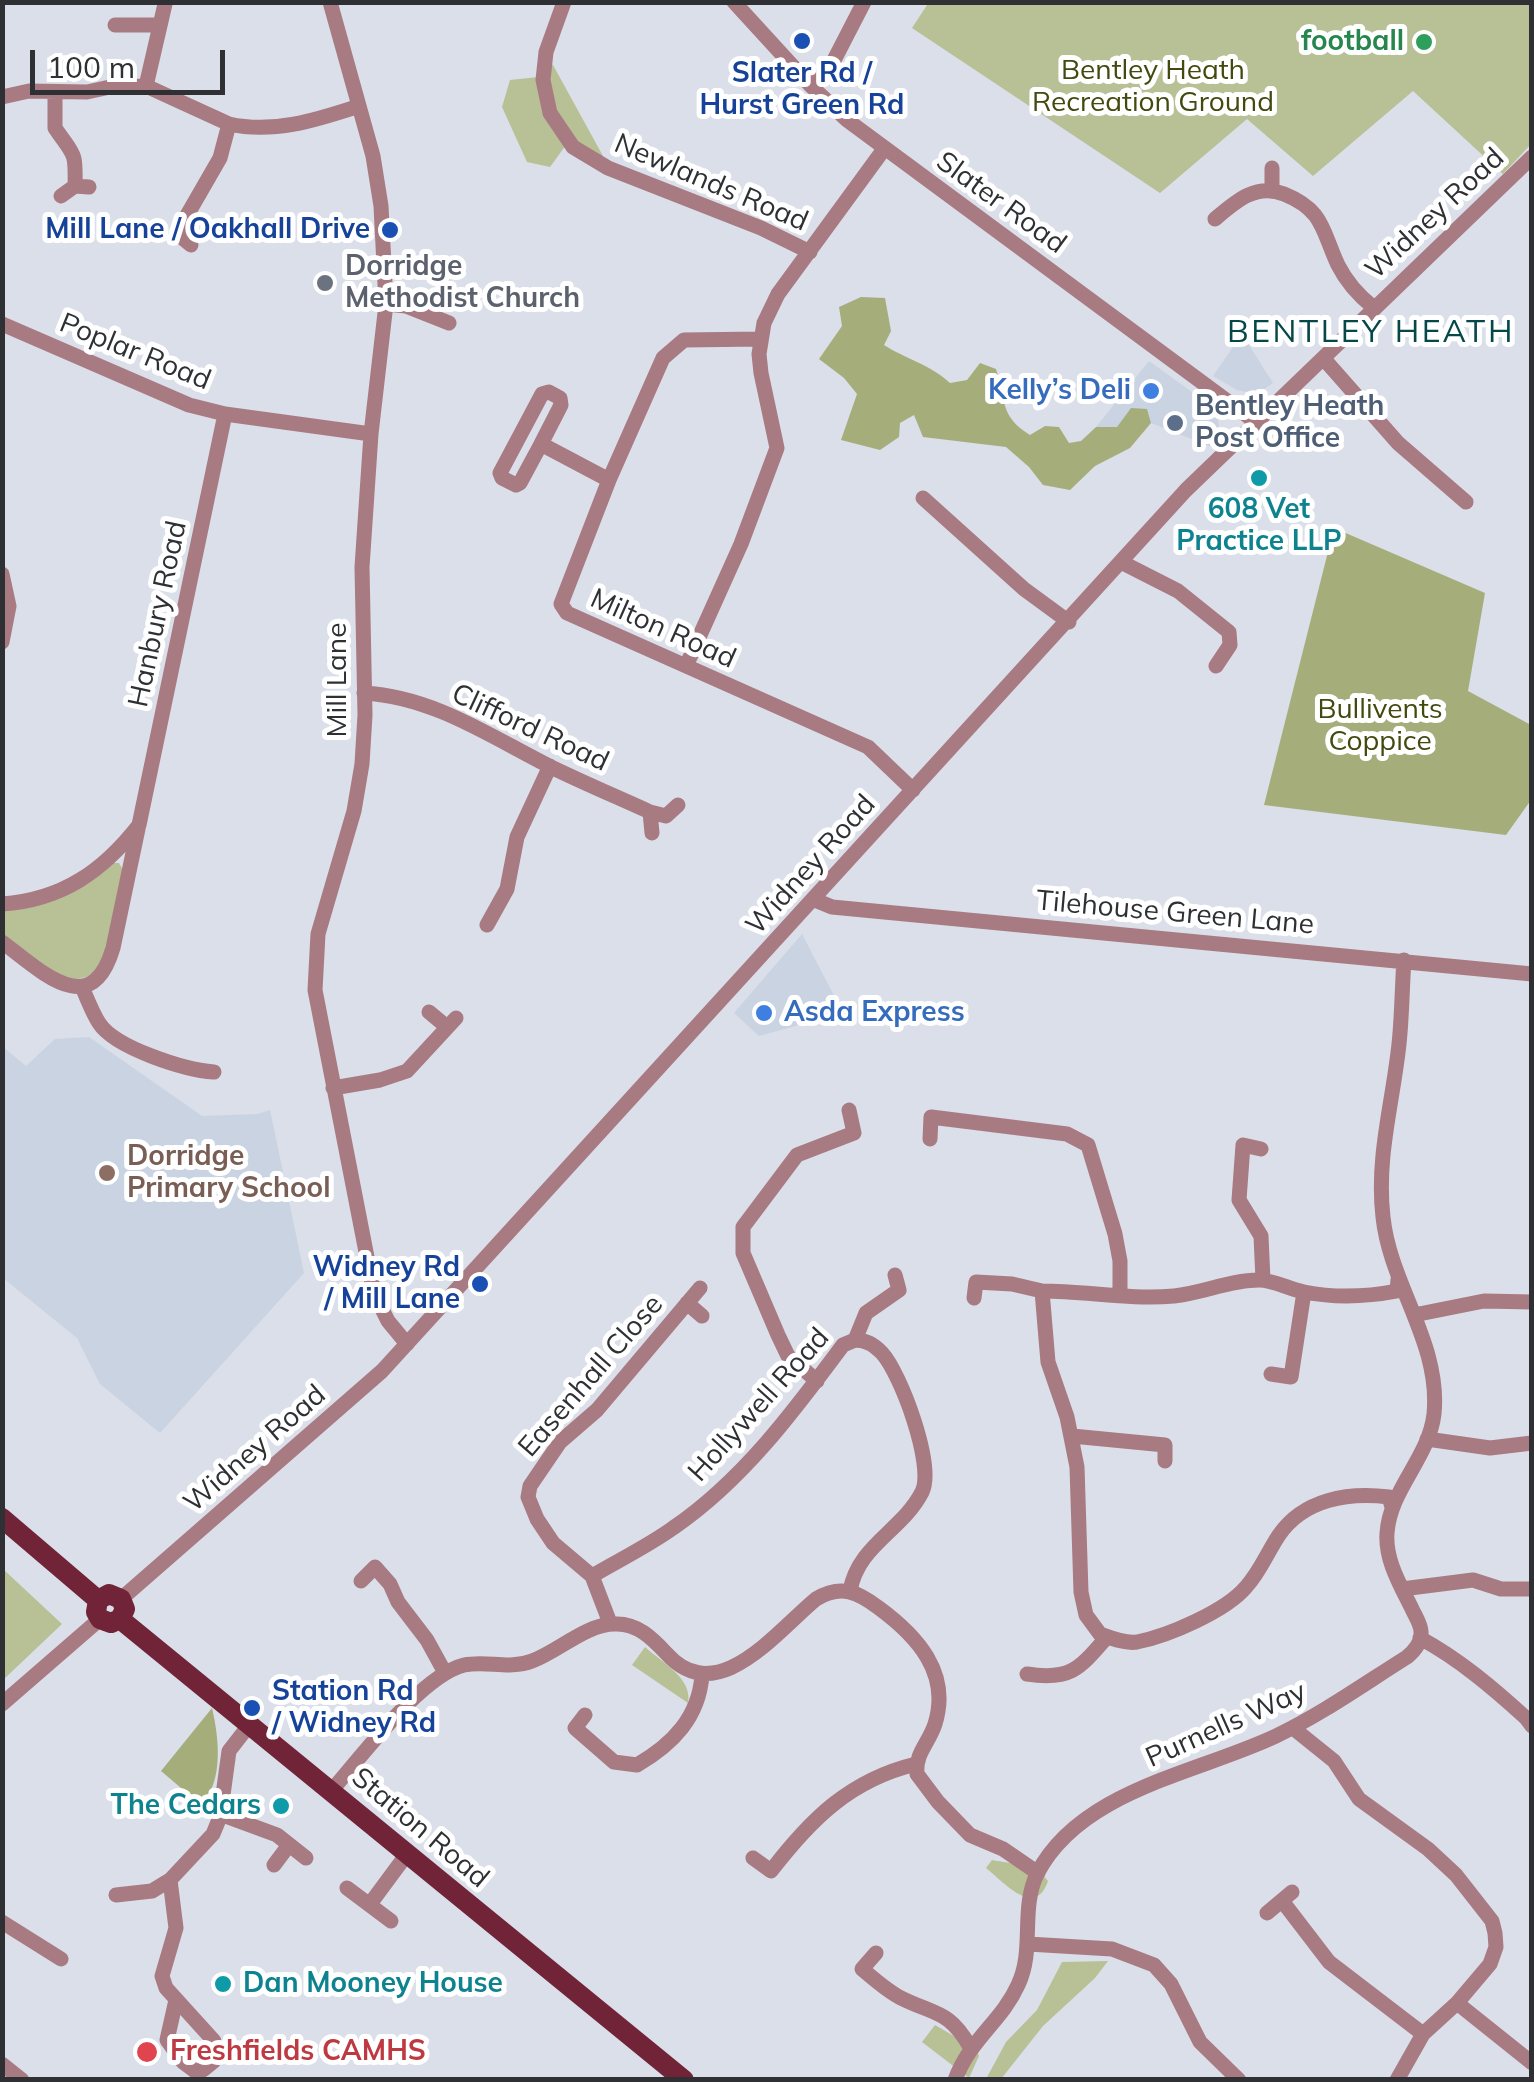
<!DOCTYPE html>
<meta charset="utf-8">
<style>
body{margin:0}
#map{position:relative;width:1534px;height:2082px;overflow:hidden;background:#dadfe9;font-family:Mulish,sans-serif}
canvas{display:block}
.frame{position:absolute;inset:0;border:5px solid #2e3034;pointer-events:none}
.scale{position:absolute;left:30px;top:50px;width:195px;height:45px;box-sizing:border-box;border:5px solid #2e3034;border-top:0;padding-left:12px;font-size:30px;line-height:35px;white-space:nowrap;color:#2e3034;-webkit-text-stroke:8px #fff;paint-order:stroke}
</style>
<div id="map">
<canvas width="1534" height="2082"></canvas>
<div class="frame"></div>
<div class="scale">100 m</div>
</div>
<script>
const c = document.querySelector('canvas').getContext('2d');
c.lineJoin = 'round';
function paint(path, color) {
  c.fillStyle = color;
  c.fill(path, 'evenodd');
}
function strokePath(path, color, width, dash) {
  c.strokeStyle = color;
  c.lineWidth = width;
  c.lineCap = dash ? 'butt' : 'round';
  c.setLineDash(dash || []);
  c.stroke(path);
}
function drawText(font, color, halo, rows, align = 'center') {
  c.font = font + ' Mulish,sans-serif';
  c.lineWidth = 10;
  c.setLineDash([]);
  c.textBaseline = 'middle';
  c.strokeStyle = halo;
  c.fillStyle = color;
  for (const [text, x, y, turn = 0] of rows) {
    c.save();
    c.translate(x, y);
    c.rotate((+turn || 0) * Math.PI / 180);
    c.textAlign = isNaN(turn) ? turn : align;
    if (halo) c.strokeText(text, 0, 0);
    c.fillText(text, 0, 0);
    c.restore();
  }
}
paint(new Path2D(`
 M1242 334 1273 383 1257 394 1237 390 1213 376Z
 M1149 361 1217 410 1219 428 1212 447 1151 423 1147 409 1117 427H1096Z
 M802 934 843 1013 759 1036 734 1013Z
 M89 1037 202 1116 258 1114 270 1110 304 1273 160 1433 100 1384 77 1338 3 1278V1047L26 1066 55 1039Z`), '#cad3e2');
paint(new Path2D(`
 M929 2 1531 3V144L1503 174 1413 91 1313 176 1247 119 1160 193 912 28Z
 M550 64 553 65 603 156H598L571 138 550 167 527 162 502 107 510 80 548 76Z
 M113 863H119L125 874 99 974 65 982 3 936 2 909Z
 M3 1569 62 1624 3 1680Z
 M645 1647C661 1662 693 1678 688 1703L632 1665Z
 M992 1860C1012 1864 1035 1864 1048 1881 1035 1919 1005 1883 986 1868Z
 M1108 1961 1095 1978 1043 2026 1001 2079H986L1006 2042 1037 2010 1062 1962Z
 M935 2025 976 2049 979 2056 969 2078 922 2042Z`), '#b8c096');
paint(new Path2D(`
 M861 297 885 298 891 331 884 345C906 359 931 365 950 383L967 380 980 363 996 369C1007 400 998 415 1030 435L1045 426 1059 427 1069 443 1081 441 1096 427H1117L1131 408 1147 409 1151 423 1130 448 1095 466 1070 490 1043 485 1029 467 1006 447 923 437 914 415 900 423 899 437 880 450 841 440 857 394 844 378 819 359 842 326 839 307Z
 M1334 528 1485 593 1468 691 1531 725V800L1506 835 1264 805Z
 M212 1708C219 1738 224 1781 201 1805L161 1771Z`), '#a5ae7b');
strokePath(new Path2D(`
 M330 2 373 156 381 206 386 304 371 434 362 567 365 715 362 764 354 811 318 934 315 990 374 1293 388 1321 407 1344
 M564 2 546 52 543 80 550 113 573 147 608 168 761 228 810 252
 M734 2 810 85 847 120 1257 423
 M115 25H160
 M810 85 830 68 864 2
 M146 86 165 4
 M55 93V128C74 156 76 150 75 186
 M2 97 29 91 87 92 110 87 146 86 229 124C274 134 316 120 359 106
 M1272 168V189
 M61 196 75 186 89 187
 M1215 219C1236 201 1256 183 1284 194 1324 210 1322 231 1338 265 1347 283 1358 295 1373 307
 M191 245 180 236 182 224 220 158 229 124
 M386 304 406 306 449 323
 M2 324 189 405 225 414 371 434
 M760 339 684 340 663 358 609 480 561 604 567 613 868 747 913 790
 M1324 359 1398 443 1466 502
 M541 444 561 405 560 398 549 392 542 394 500 473 502 478 516 485 520 483 541 444 609 480
 M923 498 1024 589 1069 622
 M1121 562 1178 591 1229 632 1230 645 1216 666
 M2 574 9 606 2 642
 M687 664 741 544 777 448 761 373 759 354 764 323 778 294 884 149
 M364 693C434 697 491 737 551 767 584 783 617 797 650 812L652 833
 M650 812 666 816 678 805
 M815 900 832 907 1532 974
 M2 904C62 900 103 871 139 825L225 414
 M487 925 507 889 517 837 550 766
 M2 942C40 970 91 1023 113 948L138 829
 M82 987C87 998 92 1012 99 1023 115 1048 185 1070 214 1072
 M429 1012 447 1027
 M333 1088 380 1080 407 1071 456 1018
 M930 1139 931 1117 1067 1134 1088 1145 1115 1234 1120 1261V1296
 M1261 1149 1243 1145 1239 1200 1261 1236 1263 1280
 M974 1298 976 1282 1012 1284 1042 1291
 M687 1303 702 1316
 M1414 1315 1484 1301 1532 1302
 M1271 1374 1291 1377 1304 1292
 M817 1381 788 1356 778 1335 743 1253V1227L797 1155 854 1133 849 1110
 M1072 1436 1165 1445V1461
 M1427 1439 1490 1448 1532 1443
 M1392 1507 1389 1497C1348 1492 1304 1499 1279 1535 1267 1553 1260 1572 1246 1587 1226 1611 1168 1636 1137 1642 1125 1644 1111 1638 1100 1634L1086 1615 1081 1592 1077 1467 1067 1417 1048 1362 1042 1291C1086 1291 1130 1300 1174 1296 1203 1293 1230 1280 1259 1280 1273 1280 1289 1289 1304 1292 1335 1298 1366 1297 1397 1291L1398 1280
 M592 1576 553 1543 537 1519 528 1497 530 1486 560 1442 597 1410 700 1288
 M361 1581 375 1567 390 1584 398 1602 427 1640 444 1671
 M1402 1589 1473 1580 1501 1589H1532
 M850 1591C858 1545 902 1531 922 1492 935 1466 901 1374 882 1353 874 1345 867 1340 855 1340
 M121 1599 382 1371 1186 490 1532 157
 M610 1623 592 1576C619 1560 648 1546 673 1528 742 1481 794 1411 843 1345L855 1340 866 1313 899 1290 895 1275
 M1420 1638C1459 1659 1493 1688 1526 1718L1532 1726
 M1027 1674C1071 1681 1080 1668 1107 1637
 M2 1704 100 1619
 M585 1715 575 1728 614 1762 637 1765C673 1744 699 1717 702 1675
 M1293 1728 1334 1761 1359 1799 1428 1849 1456 1875 1492 1921 1495 1933 1496 1947 1490 1964 1457 2003 1423 2034 1397 2080
 M332 1790C363 1755 421 1676 464 1665 487 1660 509 1670 532 1661 559 1651 586 1624 615 1624 637 1623 652 1638 666 1653 717 1710 775 1633 816 1599 841 1584 858 1592 879 1608 917 1636 951 1673 935 1724 929 1743 915 1753 917 1774L938 1802 970 1835 1003 1849 1038 1873
 M220 1814 277 1835 306 1858
 M753 1858 771 1871C811 1819 850 1780 916 1764
 M274 1865 289 1845
 M170 1880 176 1928 162 1976 166 1988 214 2041V2061L203 2070 195 2071 183 2062 167 2040 176 2000
 M347 1888 391 1921
 M116 1895 152 1891 170 1880 213 1834 220 1817 229 1751 250 1724
 M1283 1902 1329 1962 1423 2034
 M370 1904 407 1854
 M1267 1913 1292 1892
 M2 1922 61 1959
 M1028 1944 1112 1949 1154 1965 1171 1984 1200 2042 1239 2080
 M876 1953 862 1969C874 1979 887 1991 901 1998 935 2015 949 2010 970 2047
 M1457 2003 1532 2063
 M2 2064 22 2080
 M955 2080C970 2039 1002 2021 1018 1985 1035 1950 1020 1909 1037 1874 1080 1790 1198 1773 1276 1736 1322 1714 1364 1684 1407 1657 1414 1651 1422 1643 1421 1632 1421 1625 1416 1617 1413 1611 1401 1586 1385 1561 1387 1533 1390 1489 1429 1458 1434 1414 1441 1343 1390 1285 1383 1217 1376 1157 1393 1102 1399 1044 1402 1016 1402 988 1404 960`), '#a87a82', 15);
strokePath(new Path2D(`
 M2 1518 98 1600
 M98 1600 109 1594 121 1599 125 1609 120 1619
 M98 1600 96 1612 100 1619 111 1623 120 1619
 M120 1619 684 2080`), '#712438', 20);
for (const [x, y, r, color] of [
 [802,41,10,"#1a4fb4"],
 [1424,42,10,"#2e9e5b"],
 [390,230,10,"#1a4fb4"],
 [325,283,10,"#6b7280"],
 [1151,391,10,"#3f7fe0"],
 [1175,423,10,"#5c6f8a"],
 [1259,478,10,"#0f9aa8"],
 [764,1013,10,"#3f7fe0"],
 [107,1173,10,"#8d6e63"],
 [480,1284,10,"#1a4fb4"],
 [252,1708,10,"#1a4fb4"],
 [281,1806,10,"#0f9aa8"],
 [223,1984,10,"#0f9aa8"],
 [147,2052,12,"#e0444e"]
]) {
  const dot = new Path2D();
  dot.arc(x, y, r, 0, 2 * Math.PI);
  c.fillStyle = color;
  c.fill(dot);
  strokePath(dot, '#fff', 4);
}
drawText('bold 28px', '#27864d', '#fff', [
 ["football",1404,42]
], 'right');
drawText('28px', '#434a0f', '#fff', [
 ["Bentley Heath",1153,71],
 ["Recreation Ground",1153,103],
 ["Bullivents",1380,710],
 ["Coppice",1380,742]
]);
drawText('bold 28px', '#164399', '#fff', [
 ["Slater Rd /",802,74,"center"],
 ["Hurst Green Rd",802,106,"center"],
 ["Mill Lane / Oakhall Drive",370,230],
 ["Widney Rd",460,1268],
 ["/ Mill Lane",460,1300],
 ["Station Rd",272,1692,"left"],
 ["/ Widney Rd",272,1724,"left"]
], 'right');
drawText('28px', '#2e3034', '#fff', [
 ["Newlands Road",711,183,23],
 ["Slater Road",1001,203,36],
 ["Widney Road",1435,214,-43],
 ["Poplar Road",135,352,22],
 ["Hanbury Road",158,614,-78],
 ["Milton Road",663,629,24],
 ["Mill Lane",338,680,-90],
 ["Clifford Road",530,728,25],
 ["Widney Road",811,865,-48],
 ["Tilehouse Green Lane",1175,913,5],
 ["Easenhall Close",591,1376,-49],
 ["Hollywell Road",759,1405,-48],
 ["Widney Road",255,1449,-41],
 ["Purnells Way",1226,1725,-24],
 ["Station Road",420,1828,40]
]);
drawText('bold 28px', '#5b616d', '#fff', [
 ["Dorridge",345,267],
 ["Methodist Church",345,299]
], 'left');
drawText('bold 28px', '#366cbe', '#fff', [
 ["Kelly’s Deli",1131,391],
 ["Asda Express",784,1013,"left"]
], 'right');
drawText('bold 28px', '#4e5e75', '#fff', [
 ["Bentley Heath",1195,407],
 ["Post Office",1195,439]
], 'left');
drawText('bold 28px', '#0d838f', '#fff', [
 ["608 Vet",1259,510],
 ["Practice LLP",1259,542],
 ["The Cedars",261,1806,"right"],
 ["Dan Mooney House",243,1984,"left"]
]);
drawText('bold 28px', '#785e54', '#fff', [
 ["Dorridge",127,1157],
 ["Primary School",127,1189]
], 'left');
drawText('bold 28px', '#be3a42', '#fff', [
 ["Freshfields CAMHS",170,2052]
], 'left');
c.letterSpacing = '2.5px';
drawText('32px', '#064847', '#fff', [
 ["BENTLEY HEATH",1371,332]
]);
c.letterSpacing = '0px';
</script>
